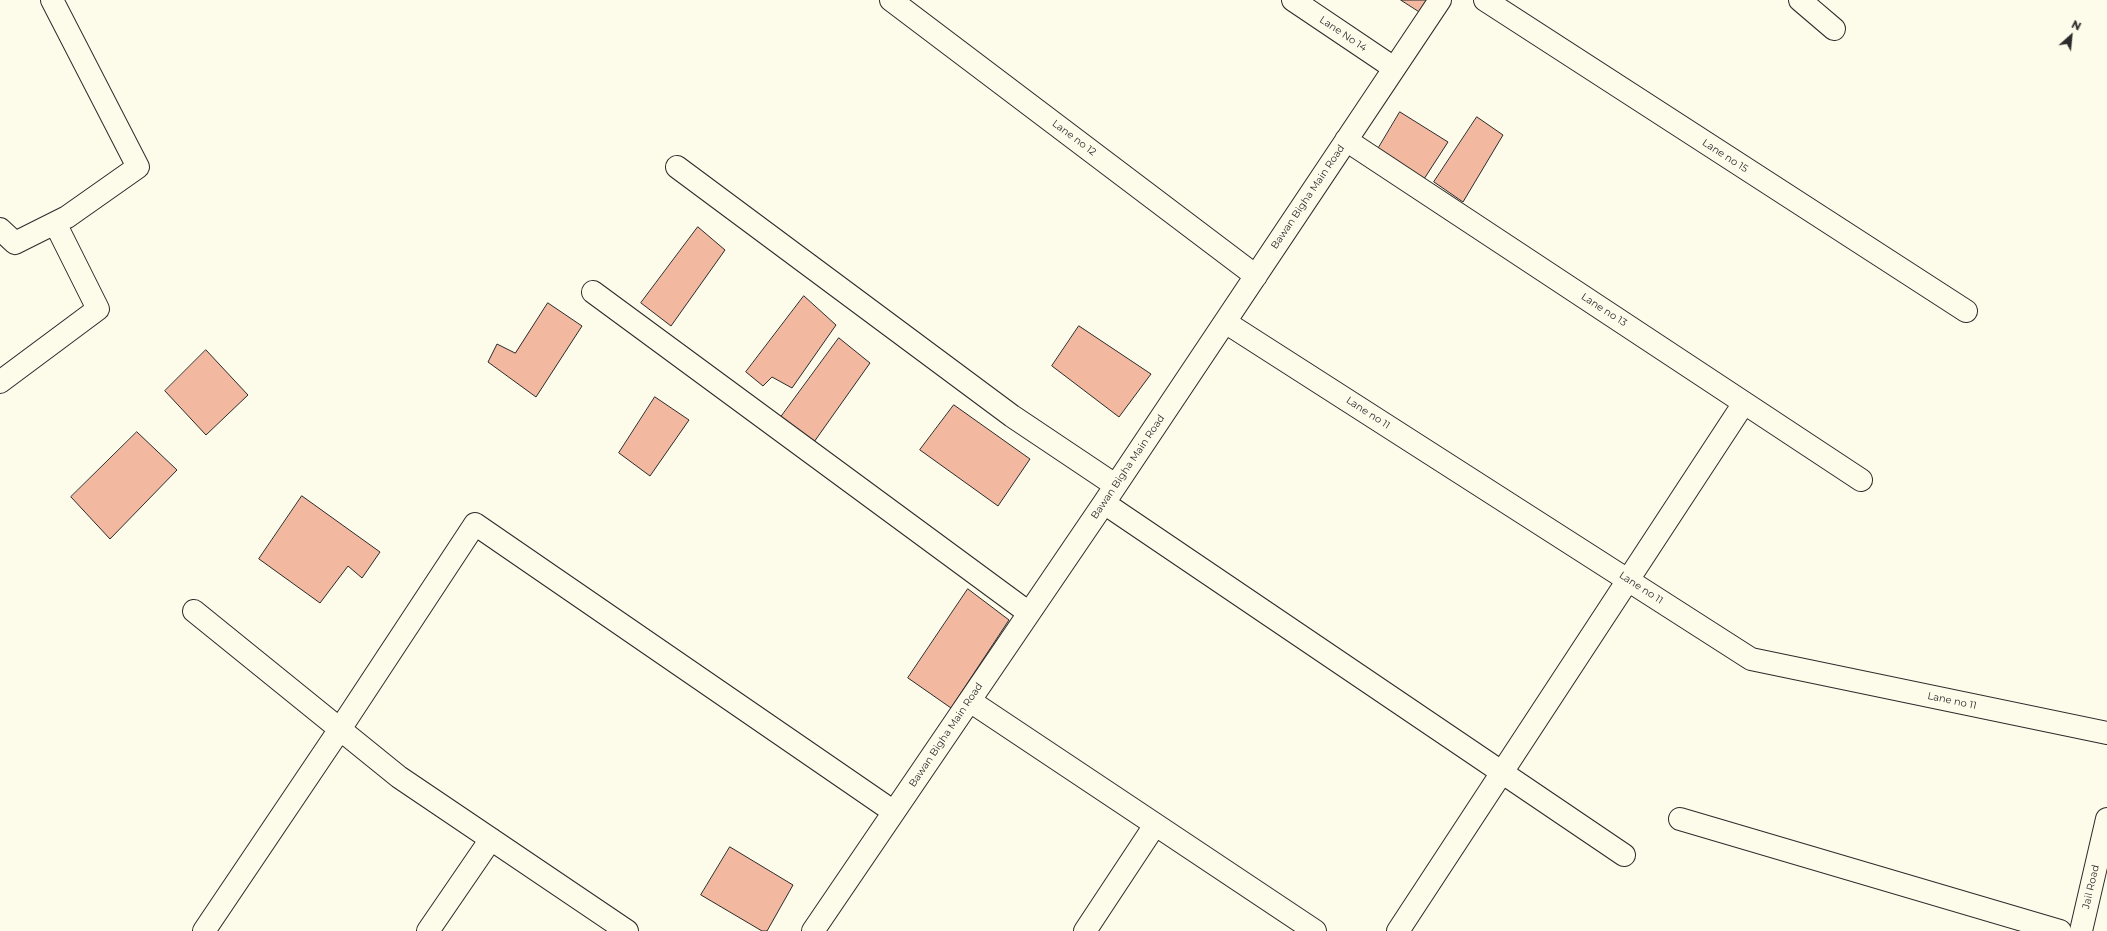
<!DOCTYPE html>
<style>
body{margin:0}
#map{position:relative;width:2107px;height:931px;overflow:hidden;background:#fdfbea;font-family:Montserrat,sans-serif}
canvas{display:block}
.north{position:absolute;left:2051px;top:16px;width:40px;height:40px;-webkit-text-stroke:3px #fdfbea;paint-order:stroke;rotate:27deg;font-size:11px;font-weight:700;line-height:16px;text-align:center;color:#2b2b2b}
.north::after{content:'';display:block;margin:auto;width:14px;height:18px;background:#2b2b2b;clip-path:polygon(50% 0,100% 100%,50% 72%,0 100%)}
</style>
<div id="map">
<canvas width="2107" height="931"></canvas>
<div class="north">N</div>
</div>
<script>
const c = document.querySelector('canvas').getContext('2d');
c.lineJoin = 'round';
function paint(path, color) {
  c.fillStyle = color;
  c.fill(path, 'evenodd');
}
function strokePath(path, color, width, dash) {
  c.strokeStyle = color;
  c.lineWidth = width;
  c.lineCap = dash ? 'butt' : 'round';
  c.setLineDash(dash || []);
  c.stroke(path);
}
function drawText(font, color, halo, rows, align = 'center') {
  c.font = font + ' Montserrat,sans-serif';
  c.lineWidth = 3;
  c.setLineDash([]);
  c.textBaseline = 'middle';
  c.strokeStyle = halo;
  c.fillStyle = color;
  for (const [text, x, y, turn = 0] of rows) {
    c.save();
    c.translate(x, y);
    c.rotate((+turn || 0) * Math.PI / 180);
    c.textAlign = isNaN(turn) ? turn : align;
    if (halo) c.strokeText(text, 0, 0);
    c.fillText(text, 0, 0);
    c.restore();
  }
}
const building = new Path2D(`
 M1401 0H1428L1420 12Z
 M1400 112 1448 142 1424 179 1378 149Z
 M1477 117 1503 135 1463 202 1434 182Z
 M698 227 725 250 671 326 641 303Z
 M804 296 836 325 792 388 772 377 763 386 746 372Z
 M548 303 582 326 536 397 488 362 497 344 515 353Z
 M1079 326 1151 374 1119 417 1052 366Z
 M839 338 870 363 814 442 781 417Z
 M206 350 248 395 206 435 165 391Z
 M655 397 689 420 650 476 619 453Z
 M954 405 1030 459 998 506 920 450Z
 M137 432 177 470 110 539 71 497Z
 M302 496 380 552 362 578 348 566 320 603 259 559Z
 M968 589 1009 620 951 708 908 678Z
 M730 847 793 885 767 931H762L701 895Z`);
paint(building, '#f2b8a0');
strokePath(building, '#2b2b2b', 1);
const street = new Path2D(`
 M891 0 1256 276
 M1293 0 1394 68
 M1485 0 1966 311
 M1800 0 1834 29
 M1346 140 1861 480
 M677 167 1012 416 1115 485
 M0 229 15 243 67 217 138 167 52 0
 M593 292 1029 613
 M1225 322 1751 659 2107 733
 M0 382 98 309 55 223
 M1104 503 1624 855
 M194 611 399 777 627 931
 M970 701 1315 931
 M1680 819 2060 931
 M204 931 340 729 475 524 894 812
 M428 931 491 839
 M813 931 1104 503 1440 0
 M1085 931 1155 825
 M1398 931 1744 403`);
const secondary = new Path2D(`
 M2081 931 2107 819`);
strokePath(street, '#2b2b2b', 24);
strokePath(secondary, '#2b2b2b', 24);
strokePath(street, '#fdfbea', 22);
strokePath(secondary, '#fdfbea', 22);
drawText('10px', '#2b2b2b', '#fdfbea', [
 ["Lane No 14",1343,34,34],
 ["Lane no 12",1074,138,37],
 ["Lane no 15",1725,156,33],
 ["Bawan Bigha Main Road",1308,197,-56],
 ["Lane no 13",1604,310,33],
 ["Lane no 11",1368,413,33],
 ["Bawan Bigha Main Road",1128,467,-56],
 ["Lane no 11",1641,588,33],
 ["Lane no 11",1952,701,12],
 ["Bawan Bigha Main Road",946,735,-56],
 ["Jail Road",2091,887,-77]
]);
</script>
